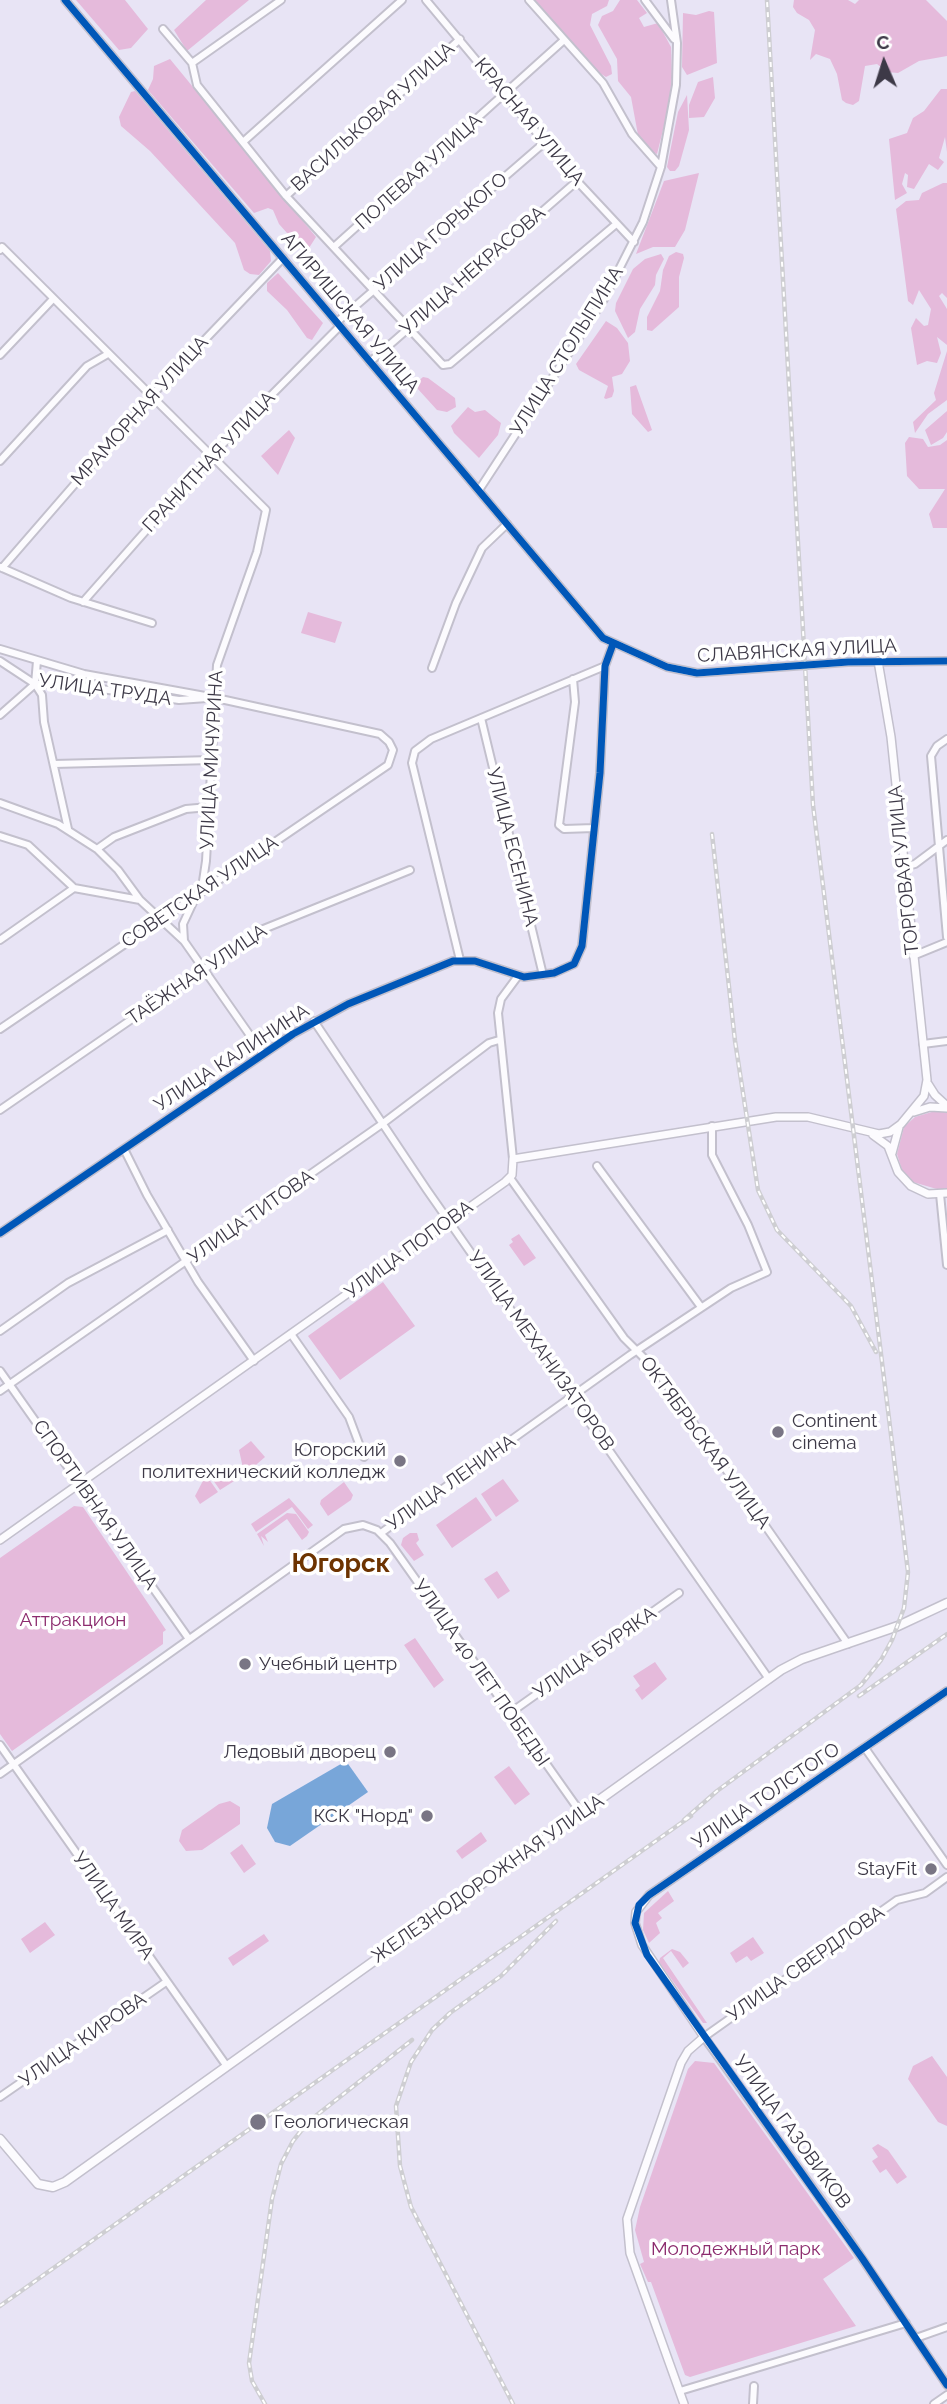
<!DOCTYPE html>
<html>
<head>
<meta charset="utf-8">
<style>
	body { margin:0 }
	#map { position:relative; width:947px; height:2404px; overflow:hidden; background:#e8e4f5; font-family:Raleway,sans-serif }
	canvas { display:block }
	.north { position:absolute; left:849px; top:28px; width:70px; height:70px; -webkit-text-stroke:5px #fff; paint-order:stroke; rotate:357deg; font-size:19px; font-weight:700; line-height:28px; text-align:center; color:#3d3947 }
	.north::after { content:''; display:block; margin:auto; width:24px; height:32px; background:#3d3947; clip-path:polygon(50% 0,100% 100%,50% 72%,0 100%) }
</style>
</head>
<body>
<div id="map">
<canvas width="947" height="2404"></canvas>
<div class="north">С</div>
</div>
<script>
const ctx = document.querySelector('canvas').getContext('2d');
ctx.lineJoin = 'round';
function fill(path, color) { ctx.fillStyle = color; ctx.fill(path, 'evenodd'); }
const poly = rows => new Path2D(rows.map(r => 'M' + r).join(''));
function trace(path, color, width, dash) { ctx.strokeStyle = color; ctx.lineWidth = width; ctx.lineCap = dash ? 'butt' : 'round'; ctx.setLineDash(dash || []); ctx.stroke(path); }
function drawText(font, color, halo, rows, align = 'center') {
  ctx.font = font + ' Raleway,sans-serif'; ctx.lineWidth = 7; ctx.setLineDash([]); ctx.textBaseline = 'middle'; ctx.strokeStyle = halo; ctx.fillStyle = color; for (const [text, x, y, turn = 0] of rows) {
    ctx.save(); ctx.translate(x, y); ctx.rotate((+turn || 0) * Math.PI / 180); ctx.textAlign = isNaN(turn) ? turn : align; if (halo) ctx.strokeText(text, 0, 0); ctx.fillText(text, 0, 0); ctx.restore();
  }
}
fill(poly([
	[76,0,125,0,148,29,131,48,119,50],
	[206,0,249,0,187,51,174,30],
	[535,0,609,0,607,6,592,14,590,25,611,66,612,74,606,77,598,72],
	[620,0,637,0,647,13,639,18,644,27,658,23,671,47,672,78,668,110,657,154,651,152,638,135,631,97,618,81,617,59,598,25,602,16,613,11],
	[794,0,848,0,855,4,859,0,926,0,947,21,947,56,919,61,898,73,887,72,877,64,865,66,859,101,853,105,846,103,842,100,837,74,830,59,816,54,810,60,815,30,809,20,797,13,793,7],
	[709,11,714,12,717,63,687,75,682,67,683,13,696,15],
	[170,59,316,237,309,248,303,251,279,224,273,210,268,208,254,213,148,90,153,79,154,66],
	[713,77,715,98,704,117,689,118,689,105,698,82],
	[941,89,947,89,947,152,945,137,939,158,944,162,938,170,929,164,914,189,907,187,908,175,905,173,902,184,907,193,895,200,889,139,907,133,913,118,924,111],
	[135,91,270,251,271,261,259,275,250,274,244,270,235,243,150,151,121,126,119,117,131,92],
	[687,95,689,130,679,166,675,171,670,171,667,167,678,112],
	[699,173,685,230,675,247,653,247,636,254,664,181],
	[943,183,947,183,947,298,942,293,939,296,947,309,947,345,937,337,941,353,937,363,927,361,917,365,911,328,916,318,924,326,928,325,931,309,919,290,913,305,908,301,896,209,906,201,919,200,922,193],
	[676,252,683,254,684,258,679,277,679,307,652,331,647,330,647,317,660,291,663,270,669,256],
	[661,254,664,259,656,275,655,285,640,309,635,332,628,338,615,311,616,303,633,269,645,259],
	[278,273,323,323,312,340,307,338,287,310,267,291,267,283],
	[606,321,617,328,628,343,630,361,622,374,612,377,614,391,612,397,606,399,604,398,608,386,579,370,576,364],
	[947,351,947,400,928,414,915,433,913,422,936,400,934,393],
	[423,377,428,378,455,398,456,407,447,412,437,410,417,388,416,383],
	[636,385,652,430,648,432,632,414,630,387],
	[468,407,475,412,485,410,501,423,498,435,479,458,454,433,451,426],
	[947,411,947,432,943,438,931,445,925,430],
	[289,430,295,438,278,475,261,456],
	[909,437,923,439,928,447,940,445,947,440,947,528,933,528,929,514,945,489,919,489,907,476,905,443],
	[308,612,342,622,335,643,301,633],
	[935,1111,947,1112,947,1188,940,1190,913,1182,902,1170,897,1154,904,1127,915,1117],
	[519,1234,536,1258,524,1266,509,1245,513,1242,511,1239],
	[383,1282,415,1326,340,1380,308,1336],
	[251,1441,265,1457,249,1471,243,1468,239,1450],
	[212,1470,236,1473,239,1478,220,1490,208,1473],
	[206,1475,218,1492,200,1504,195,1496],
	[503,1479,519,1501,496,1517,481,1494],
	[344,1482,353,1495,351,1500,328,1516,320,1504,321,1500],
	[476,1497,492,1520,452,1548,436,1525],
	[289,1498,313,1525,308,1529,292,1507,256,1532,251,1524],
	[74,1506,83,1507,166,1630,163,1632,163,1644,12,1751,0,1734,0,1558],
	[287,1513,296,1514,309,1532,307,1536,302,1540,287,1519,265,1535,268,1542,261,1536,264,1546,257,1534],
	[410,1533,417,1533,419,1540,416,1543,424,1555,414,1561,401,1545,403,1538],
	[497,1571,510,1591,498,1599,484,1579],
	[415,1638,444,1680,434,1688,404,1645],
	[655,1662,667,1679,642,1700,635,1690,640,1686,633,1676],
	[509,1766,530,1794,515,1805,494,1777],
	[230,1801,240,1807,240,1824,202,1850,186,1851,179,1841,182,1830,219,1804],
	[481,1832,487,1841,462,1859,456,1851],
	[242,1844,256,1864,244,1873,230,1853],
	[668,1891,674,1901,658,1913,662,1918,656,1923,660,1933,649,1943,643,1930,644,1913],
	[45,1922,55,1935,30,1953,21,1939],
	[264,1934,269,1941,233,1966,228,1958],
	[753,1937,764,1953,751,1961,747,1956,736,1963,730,1953],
	[672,1949,680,1952,689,1963,683,1968,671,1951,663,1958,707,2023,703,2023,659,1962,660,1958],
	[932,2056,947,2077,947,2126,938,2122,908,2079,913,2066],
	[695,2061,714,2063,854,2258,823,2279,856,2326,690,2377,685,2375,651,2282,648,2282,640,2264,644,2262,635,2230,640,2207,688,2069],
	[878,2144,888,2150,907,2177,897,2184,886,2169,880,2173,872,2161,878,2157,872,2148]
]), '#e5badb');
fill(poly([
	[346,1761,368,1792,290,1846,275,1842,267,1828,272,1804]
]), '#78a6d9');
const minor = poly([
	[426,0,577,181,634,242],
	[529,0,603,83,632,134,661,167],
	[645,0,674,39],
	[163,29,192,63,197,85,286,196,443,365,450,364,615,225],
	[192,63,281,0],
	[243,142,402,0],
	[286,196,460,39],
	[335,246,564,40],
	[0,250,2,247,266,510,257,552,217,665,206,861,203,881,183,924,184,941],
	[337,322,545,142],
	[0,355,53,299],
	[370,362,577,181],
	[0,461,87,366,108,354],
	[479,490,604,299,643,222,661,167,676,85,677,43,671,0],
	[0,567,71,598,152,623],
	[2,568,152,395,283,258],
	[83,602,217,450,340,326],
	[0,649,84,674,216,698,380,734,389,742,393,750,388,765,0,1029],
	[0,661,35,684,66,684,179,700,207,698],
	[432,668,456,603,482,548,507,524],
	[573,679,575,702,559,825,564,829,594,828],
	[35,684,42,695,44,722,68,829],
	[0,715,35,684,37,661],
	[481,718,543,975],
	[947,739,937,746,931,756,947,937],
	[54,764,212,760],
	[0,803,58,824,97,849,118,870,140,900],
	[0,836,28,845,74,888,140,900,184,941,263,1054],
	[97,849,114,837,186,809,209,807],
	[904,867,915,864,947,840],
	[0,940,74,888],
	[913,956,947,942],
	[460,960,412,763,415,751,431,739,605,666],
	[314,1021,427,1190,769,1679],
	[923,1044,947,1041],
	[0,1110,261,930,410,870],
	[124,1149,147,1195,198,1282,254,1361],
	[513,1159,498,1013,501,999,518,976],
	[597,1166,701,1307],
	[510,1178,624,1338,657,1371,848,1644],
	[940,1194,947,1265],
	[0,1233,293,1034,348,1004,453,961,475,961,524,977,554,973,574,964,582,946,600,773,605,666,613,644],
	[0,1331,68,1283,168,1230],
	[291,1334,349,1417,364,1457],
	[0,1371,189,1639],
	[0,1391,382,1124,489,1043,499,1040],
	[381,1533,630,1355,731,1288,767,1272,748,1225,712,1155,712,1126],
	[510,1713,679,1593],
	[0,1745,226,2065],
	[865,1748,947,1865],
	[0,1774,344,1529,363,1525,377,1530,390,1543,581,1813],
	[947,1877,925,1893,897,1900,704,2037,845,2233,947,2385],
	[0,2097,166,1982],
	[916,2338,947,2327],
	[680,2391,906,2323],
	[753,2404,754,2386],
	[934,2404,947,2395]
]);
const tertiary = poly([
	[65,0,603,638,667,667,697,673,848,662,947,661],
	[928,1084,935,1095,947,1106],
	[914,1112,930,1107,947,1108],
	[873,1135,888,1146,898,1172,911,1186,928,1194,947,1193],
	[892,1153,899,1127],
	[0,1540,505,1182,512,1175,513,1159,776,1117,808,1117,879,1134,890,1132,901,1124,924,1096,927,1080,891,737,878,661],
	[684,2404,630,2253,627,2219,681,2063,688,2051,704,2037,642,1945,635,1923,636,1912,649,1895,947,1691]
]);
const secondary = poly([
	[0,2139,38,2184,53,2187,65,2182,781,1670,802,1659,898,1626,947,1603]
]);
trace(minor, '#c3c0cd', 10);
trace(tertiary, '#c3c0cd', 10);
trace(secondary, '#c3c0cd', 11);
trace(minor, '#fcfbfe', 6);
trace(tertiary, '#fcfbfe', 7);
trace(secondary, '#fcfbfe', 8);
const rail = poly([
	[712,834,735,1041,758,1190,777,1230,851,1306,876,1352],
	[859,1696,947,1634],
	[684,1820,717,1791,861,1685,881,1660,892,1640,904,1608,908,1572,813,805,767,0],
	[0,2306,691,1816],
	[265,2404,252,2381,249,2363,272,2199,281,2164,293,2141,308,2122,412,2040],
	[513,2404,411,2207,400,2166,396,2106,411,2062,432,2030,450,2013,501,1976,556,1921]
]);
trace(rail, '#ceced2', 4.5);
trace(rail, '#fff', 2, [5]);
trace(poly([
	[65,0,603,638,667,667,697,673,848,662,947,661],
	[0,1233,293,1034,348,1004,453,961,475,961,524,977,554,973,574,964,582,946,600,773,605,666,613,644],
	[947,1691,649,1895,639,1905,635,1923,647,1955,862,2258,947,2385]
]), '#0057b8', 7);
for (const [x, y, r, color] of [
	[778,1432,7,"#797584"],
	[400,1461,7,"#797584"],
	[245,1664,7,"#797584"],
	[390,1752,7,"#797584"],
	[427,1816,7,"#797584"],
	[931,1869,7,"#797584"],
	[258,2122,9,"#797584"]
]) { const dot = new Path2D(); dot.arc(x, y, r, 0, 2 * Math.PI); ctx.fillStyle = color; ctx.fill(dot); trace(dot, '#fff', 2.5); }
drawText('19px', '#3d3947', '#fff', [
	["ВАСИЛЬКОВАЯ УЛИЦА",373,117,-42],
	["КРАСНАЯ УЛИЦА",529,122,50],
	["ПОЛЕВАЯ УЛИЦА",419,172,-42],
	["УЛИЦА ГОРЬКОГО",441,232,-41],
	["УЛИЦА НЕКРАСОВА",473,271,-41],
	["АГИРИШСКАЯ УЛИЦА",350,313,50],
	["УЛИЦА СТОЛЫПИНА",567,351,-58],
	["МРАМОРНАЯ УЛИЦА",140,411,-48],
	["ГРАНИТНАЯ УЛИЦА",209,462,-47],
	["СЛАВЯНСКАЯ УЛИЦА",797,651,-3],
	["УЛИЦА ТРУДА",105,690,8],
	["УЛИЦА МИЧУРИНА",212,760,-87],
	["УЛИЦА ЕСЕНИНА",512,847,76],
	["ТОРГОВАЯ УЛИЦА",904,870,-96],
	["СОВЕТСКАЯ УЛИЦА",200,892,-34],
	["ТАЁЖНАЯ УЛИЦА",197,975,-34],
	["УЛИЦА КАЛИНИНА",232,1058,-33],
	["УЛИЦА ТИТОВА",251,1217,-35],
	["УЛИЦА ПОПОВА",409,1250,-36],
	["УЛИЦА МЕХАНИЗАТОРОВ",541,1351,55],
	["ОКТЯБРЬСКАЯ УЛИЦА",705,1443,54],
	["УЛИЦА ЛЕНИНА",451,1483,-35],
	["СПОРТИВНАЯ УЛИЦА",95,1505,55],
	["УЛИЦА БУРЯКА",595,1653,-35],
	["УЛИЦА 40 ЛЕТ ПОБЕДЫ",481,1673,55],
	["УЛИЦА ТОЛСТОГО",766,1796,-34],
	["ЖЕЛЕЗНОДОРОЖНАЯ УЛИЦА",488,1879,-35],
	["УЛИЦА МИРА",113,1906,55],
	["УЛИЦА СВЕРДЛОВА",806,1964,-35],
	["УЛИЦА КИРОВА",83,2040,-35],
	["УЛИЦА ГАЗОВИКОВ",792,2132,54]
]);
drawText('19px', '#3d3947', '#fff', [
	["Continent",792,1421,"left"],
	["cinema",792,1443,"left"],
	["Югорский",386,1450],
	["политехнический колледж",386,1472],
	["Учебный центр",259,1664,"left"],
	["Ледовый дворец",376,1752],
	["КСК \"Норд\"",413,1816],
	["StayFit",917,1869],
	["Геологическая",274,2122,"left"]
], 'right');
drawText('19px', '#8c2b6e', '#fff', [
	["Аттракцион",73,1620],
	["Молодежный парк",736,2249]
]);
drawText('bold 26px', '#6d3300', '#fff', [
	["Югорск",341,1564]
]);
</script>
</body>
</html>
